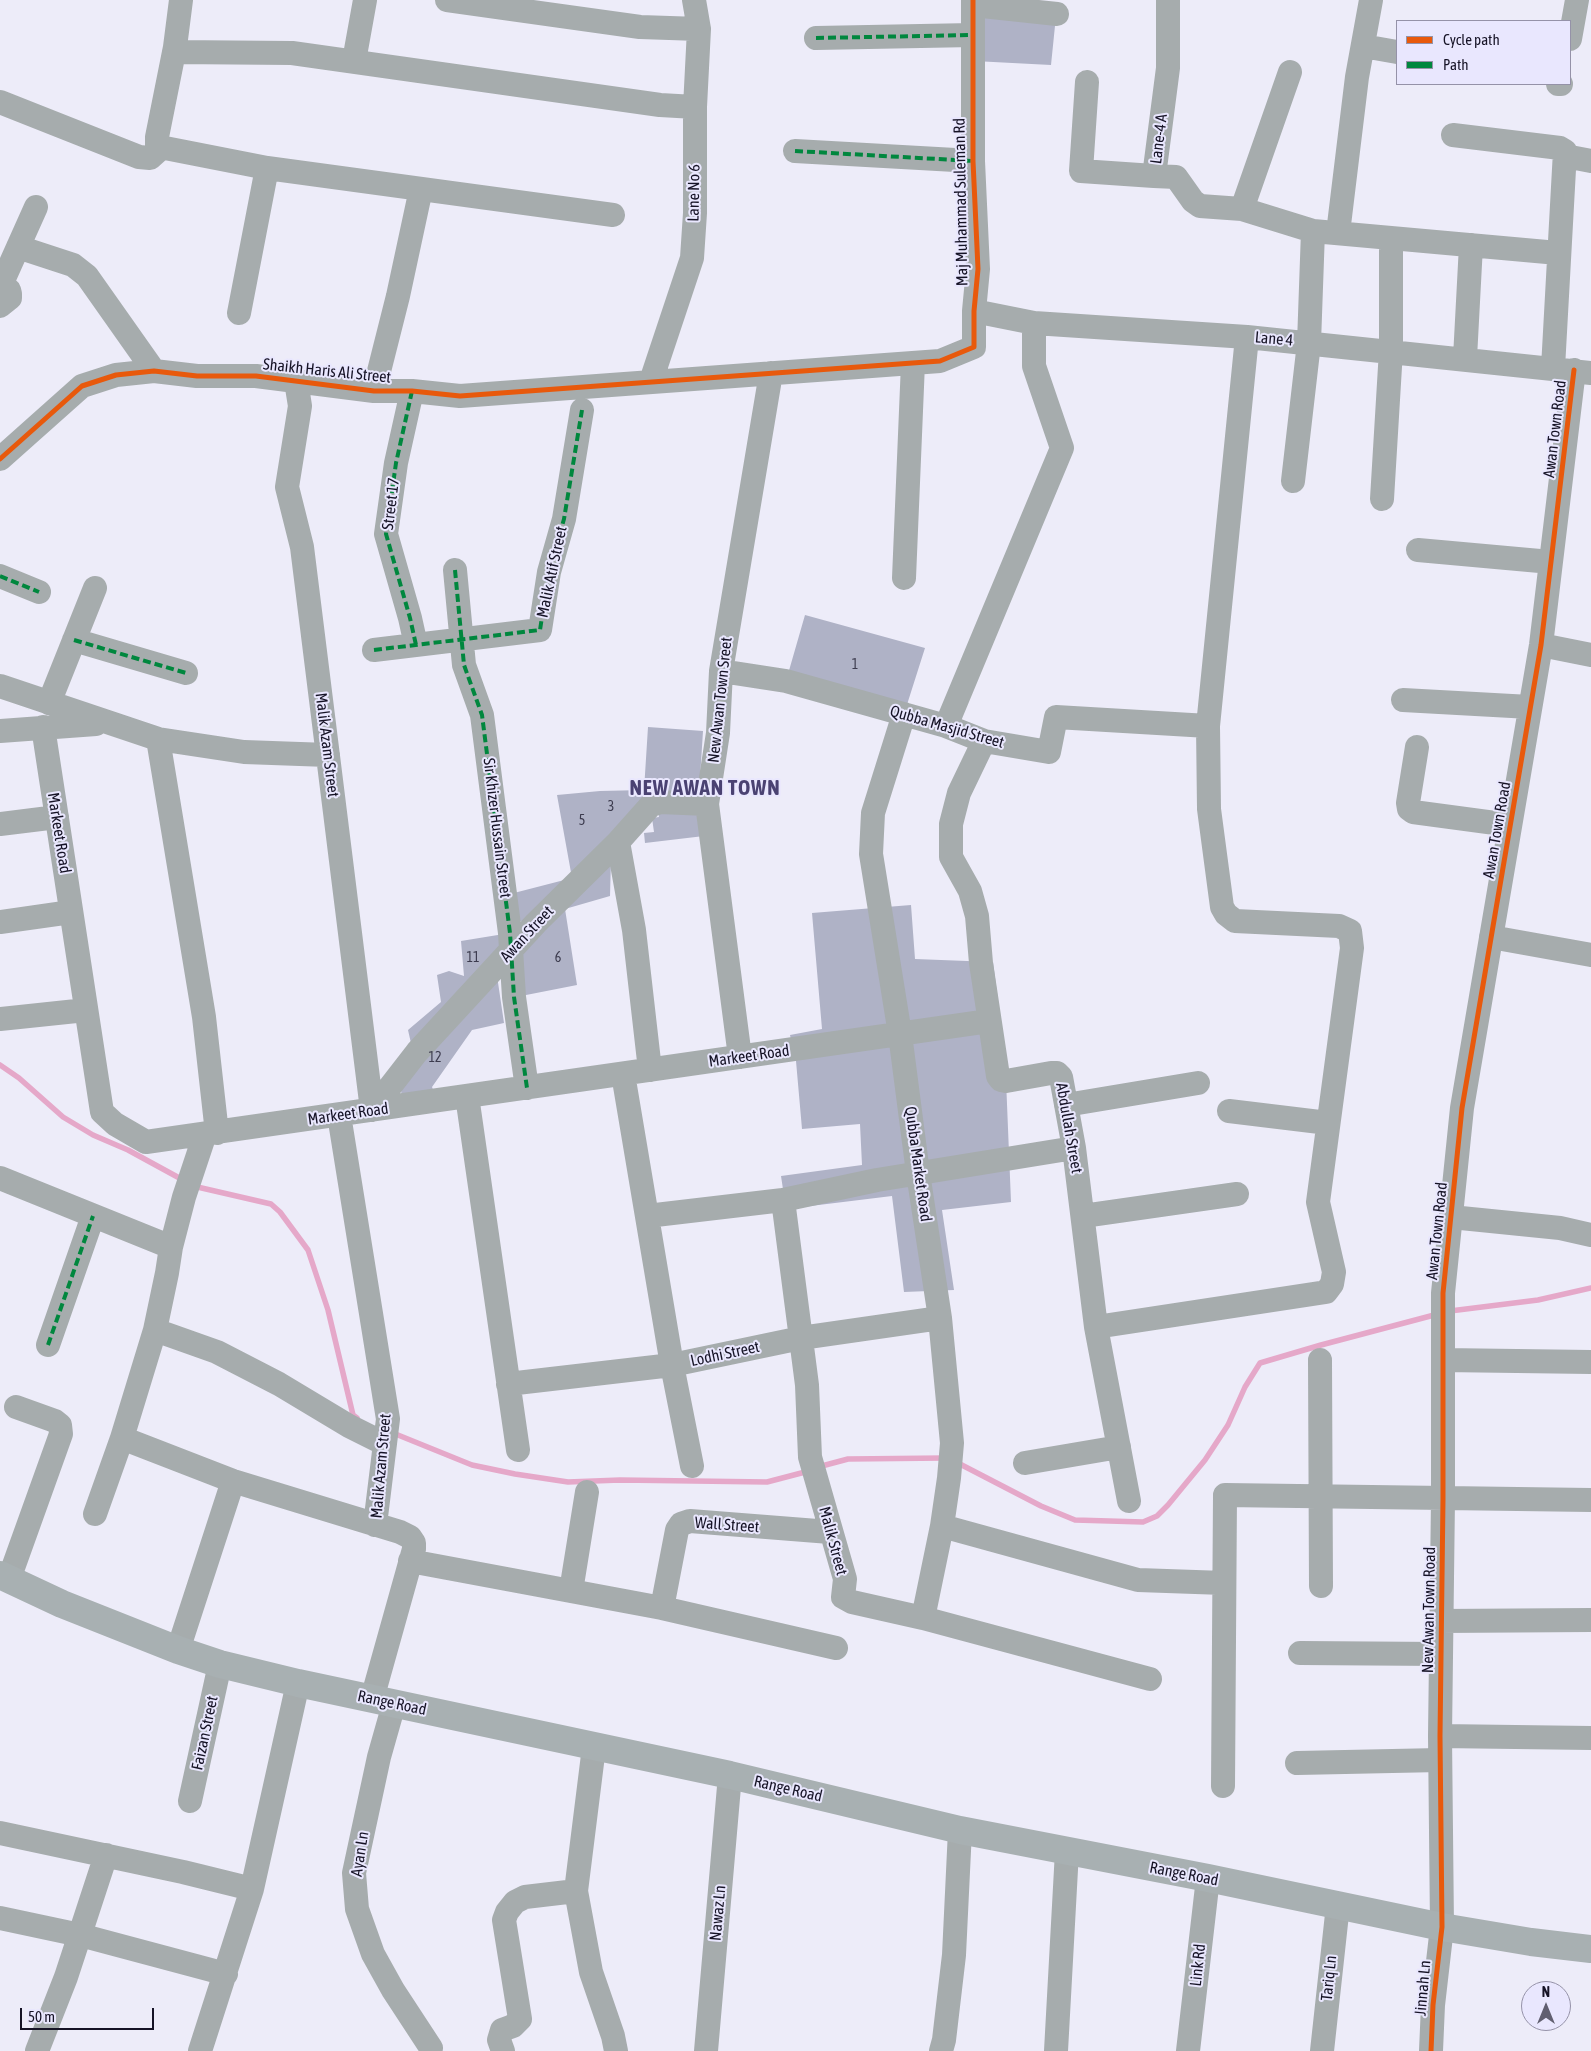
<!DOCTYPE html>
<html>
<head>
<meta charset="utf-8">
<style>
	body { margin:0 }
	#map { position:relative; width:1591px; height:2051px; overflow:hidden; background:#edecf9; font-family:"Asap Condensed",sans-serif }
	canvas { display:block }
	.legend { position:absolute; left:1396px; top:20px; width:175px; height:65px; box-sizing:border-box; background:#e9e7fe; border:1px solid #9592a8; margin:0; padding:6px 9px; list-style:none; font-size:15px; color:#161326 }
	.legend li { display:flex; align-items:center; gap:10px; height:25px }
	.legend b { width:25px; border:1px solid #9592a8 }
	.north { position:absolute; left:1521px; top:1981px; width:50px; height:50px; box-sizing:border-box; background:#e9e7fe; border:1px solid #9592a8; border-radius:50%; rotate:0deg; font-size:14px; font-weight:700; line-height:20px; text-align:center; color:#161326 }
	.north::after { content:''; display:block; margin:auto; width:18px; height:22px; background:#615f70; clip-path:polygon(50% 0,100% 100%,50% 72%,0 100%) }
	.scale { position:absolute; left:20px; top:2008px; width:134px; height:22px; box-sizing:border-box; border:2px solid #161326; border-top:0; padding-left:6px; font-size:15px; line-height:18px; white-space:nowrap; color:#161326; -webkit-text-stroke:4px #e9e7fe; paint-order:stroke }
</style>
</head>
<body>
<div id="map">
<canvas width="1591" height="2051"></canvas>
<ul class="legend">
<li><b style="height:6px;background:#e8590c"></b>Cycle path</li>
<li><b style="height:6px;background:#00873e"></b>Path</li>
</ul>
<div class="north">N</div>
<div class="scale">50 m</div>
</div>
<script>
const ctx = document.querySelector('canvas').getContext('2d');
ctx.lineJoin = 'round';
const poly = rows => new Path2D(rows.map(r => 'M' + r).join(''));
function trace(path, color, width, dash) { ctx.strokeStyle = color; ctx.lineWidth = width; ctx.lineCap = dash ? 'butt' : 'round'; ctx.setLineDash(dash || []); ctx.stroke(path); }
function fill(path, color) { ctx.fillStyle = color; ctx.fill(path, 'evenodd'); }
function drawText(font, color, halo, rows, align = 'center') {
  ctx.font = font + ' "Asap Condensed",sans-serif'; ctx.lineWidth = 4; ctx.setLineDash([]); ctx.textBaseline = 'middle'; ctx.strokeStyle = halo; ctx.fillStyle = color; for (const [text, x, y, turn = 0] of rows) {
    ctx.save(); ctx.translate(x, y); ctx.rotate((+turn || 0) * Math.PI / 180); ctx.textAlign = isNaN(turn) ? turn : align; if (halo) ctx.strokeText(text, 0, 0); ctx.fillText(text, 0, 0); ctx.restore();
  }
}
trace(poly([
	[0,1065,19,1078,63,1117,93,1135,128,1150,183,1180],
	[193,1186,271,1204,280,1212,308,1250,328,1310,353,1415,357,1418],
	[1450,1311,1538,1300,1591,1288],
	[393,1433,472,1465,515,1474,568,1482,620,1480,767,1482,809,1471],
	[956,1462,1041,1506,1075,1520,1143,1522,1157,1516,1168,1505,1205,1460,1228,1425,1245,1387,1260,1363,1321,1345,1438,1314],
	[818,1467,848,1459,945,1458]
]), '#e5a8c9', 5.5);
fill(poly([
	[974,8,1056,16,1051,65,974,61],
	[805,615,925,648,904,714,786,681],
	[648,727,703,731,699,794,644,790,648,799,572,878,557,795,600,791,644,790],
	[658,810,703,813,704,836,645,843,644,833,654,832,652,818,659,817],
	[611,859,610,896,565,909],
	[572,878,538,918,517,922,510,894],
	[911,905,915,959,993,962,1005,1055,1011,1202,942,1210,954,1290,904,1292,892,1196,786,1209,781,1176,862,1165,860,1124,802,1129,796,1061,790,1035,822,1029,812,913],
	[565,909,577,985,521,996,514,952],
	[510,933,413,1052,408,1030,441,1002,437,975,449,971,464,976,461,941],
	[496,969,504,1023,472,1030,432,1087,436,1097,405,1100,401,1092,419,1054]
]), '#afb2c6');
trace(poly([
	[447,0,640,27,699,29],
	[973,5,1057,14],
	[816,38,973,35],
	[1570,39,1577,0],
	[1363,46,1397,52],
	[174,52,292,53,660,105,695,107],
	[354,61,365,0],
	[1087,82,1081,171,1154,176,1168,68,1168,0],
	[1558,84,1561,84],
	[0,102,139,157,150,158,160,149,165,148,267,168,613,215],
	[1453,135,1560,148,1565,151,1553,368],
	[160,149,157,145,157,137,175,47,181,0],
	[795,151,973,161],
	[1565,156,1591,161],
	[1154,176,1176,177,1193,201,1200,206,1242,209,1313,231,1558,253],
	[1242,209,1290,72],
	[1338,233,1357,77,1371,0],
	[18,247,73,265,87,276,154,371],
	[0,284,9,290,10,294,10,298,0,306],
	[1,285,36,207],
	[974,311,1034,323,1247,337,1591,373],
	[239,313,267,168],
	[1465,358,1471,245],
	[296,381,300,406,287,487,302,547,372,1110],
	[651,381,692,258,695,213,695,107,699,29,694,0],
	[374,391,398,296,421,189],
	[412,391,396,463,386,534,410,618,416,645],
	[0,459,82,386,116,375,154,371,197,376,256,376,374,391,412,391,460,396,940,361,974,347,974,311,978,269,973,161,973,0],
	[1293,481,1309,343,1313,231],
	[1382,499,1391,350,1391,238],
	[1418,550,1551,562],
	[455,570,464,665,482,715,510,933,514,997,527,1088],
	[0,576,39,592],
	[904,578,913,363],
	[74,640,186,673],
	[1541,645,1591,655],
	[374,650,540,630,549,572,564,519,582,410],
	[721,671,786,681,946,726,984,741,1049,752,1056,717,1208,726],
	[0,686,158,739,244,752,328,755],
	[1403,700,1530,707],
	[49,703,95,588],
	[904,714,873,813,871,854,900,1034,918,1173,940,1318,952,1443,949,1478,942,1526,923,1618],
	[946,726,1062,448,1034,366,1034,323],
	[43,727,102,1112,115,1124,146,1142,989,1021],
	[0,731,96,724],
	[158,739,204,1017,217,1133],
	[984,741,959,793,951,824,951,857,970,891,977,916,981,963,998,1076,1001,1080,1006,1081,1051,1073,1057,1073,1061,1077,1074,1148,1096,1327,1129,1501],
	[1417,747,1408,803,1409,809,1413,812,1510,825],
	[0,824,57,817],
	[618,842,634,930,650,1070],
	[0,922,71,912],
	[1491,937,1591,955],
	[0,1019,86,1010],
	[740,1057,707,804,718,733,721,671,771,373],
	[623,1074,672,1365,692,1466],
	[467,1096,518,1450],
	[1066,1105,1198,1083],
	[372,1110,417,1052,536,923,618,842,651,805,660,802,707,804],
	[1229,1111,1328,1123],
	[339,1115,388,1419,375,1525],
	[0,1178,171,1247],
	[783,1200,807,1385,810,1457,845,1579,843,1597,852,1602,923,1618,1150,1679],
	[647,1216,783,1200,877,1180,1074,1148],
	[1083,1216,1237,1194],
	[1451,1217,1560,1228,1591,1235],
	[1096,1327,1326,1292,1332,1284,1334,1272,1318,1202,1352,948,1350,931,1339,926,1235,921,1226,914,1222,907,1209,809,1208,726,1247,337],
	[155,1330,217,1352,279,1384,349,1426,385,1444],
	[48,1345,93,1216],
	[1320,1360,1321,1586],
	[1443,1360,1591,1362],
	[508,1384,672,1365,801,1338,940,1318],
	[122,1438,233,1481,400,1532,410,1537,414,1543,414,1549,372,1699],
	[1025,1463,1119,1447],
	[95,1514,122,1438,155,1330,167,1273,171,1247,184,1197,205,1134],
	[942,1526,1138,1580,1224,1583],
	[410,1561,662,1608,836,1648],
	[9,1579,61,1434,60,1425,55,1421,16,1407],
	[571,1591,587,1492],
	[662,1608,677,1530,681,1524,690,1521,830,1532],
	[1441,1621,1591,1620],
	[178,1650,233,1481],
	[1300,1653,1441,1654],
	[394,1704,379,1757,354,1873,357,1909,373,1954,393,1990,431,2048],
	[1440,1736,1591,1738],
	[594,1747,576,1891,591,1972,613,2036,616,2051],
	[1297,1763,1440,1760],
	[1223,1786,1225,1495,1591,1500],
	[190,1801,220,1664],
	[0,1833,183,1872,252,1889],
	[0,1918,80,1935,226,1974],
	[37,2051,66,1977,106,1855],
	[200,2051,252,1889,298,1683],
	[503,2051,499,2040,502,2030,513,2026,520,2019,504,1920,507,1912,515,1902,525,1897,576,1891],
	[706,2051,730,1775],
	[941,2051,944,2040,954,1955,960,1830],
	[1056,2051,1067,1851],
	[1188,2051,1208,1878],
	[1322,2051,1338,1905],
	[1431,2051,1433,2005,1442,1927,1440,1736,1443,1499,1443,1293,1462,1108,1541,645,1574,370]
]), '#a6acad', 24);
trace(poly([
	[0,1575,62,1604,178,1650,220,1664,298,1683,730,1775,960,1830,1208,1878,1442,1927,1531,1942,1591,1949]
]), '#a8b0b2', 28);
trace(poly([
	[816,38,973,35],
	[795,151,973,161],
	[412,391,396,463,386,534,410,618,416,645],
	[455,570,464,665,482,715,510,933,514,997,527,1088],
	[0,576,39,592],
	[74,640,186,673],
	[374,650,540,630,549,572,564,519,582,410],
	[48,1345,93,1216]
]), '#00873e', 4, [8, 4]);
trace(poly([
	[0,459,82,386,116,375,154,371,197,376,256,376,374,391,412,391,460,396,940,361,974,347,974,311,978,269,973,161,973,0],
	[1431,2051,1433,2005,1442,1927,1440,1736,1443,1499,1443,1293,1462,1108,1541,645,1574,370]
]), '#e8590c', 5);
drawText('14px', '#3c3b4e', null, [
	["1",855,665],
	["3",611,807],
	["5",582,821],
	["11",473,958],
	["6",558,958],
	["12",435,1058]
]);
drawText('16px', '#161326', '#e9e7fe', [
	["Lane-4 A",1159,139,-83],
	["Lane No 6",694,193,-89],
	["Maj Muhammad Suleman Rd",961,202,-91],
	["Lane 4",1274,339,5],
	["Shaikh Haris Ali Street",327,371,6],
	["Awan Town Road",1555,429,-83],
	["Street 17",391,504,-83],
	["Malik Atif Street",552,572,-78],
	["New Awan Town Sreet",720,700,-84],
	["Qubba Masjid Street",947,727,16],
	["Malik Azam Street",327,745,83],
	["Sir Khizer Hussain Street",497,828,83],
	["Awan Town Road",1497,830,-80],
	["Markeet Road",59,833,81],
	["Awan Street",527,934,-47],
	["Markeet Road",749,1056,-8],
	["Markeet Road",348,1114,-8],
	["Abdullah Street",1069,1128,80],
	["Qubba Market Road",918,1164,82],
	["Awan Town Road",1437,1231,-84],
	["Lodhi Street",725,1354,-12],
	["Malik Azam Street",381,1466,-85],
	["Wall Street",727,1525,4],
	["Malik Street",833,1541,75],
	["New Awan Town Road",1429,1610,-89],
	["Range Road",392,1703,12],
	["Faizan Street",205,1733,-78],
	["Range Road",788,1789,13],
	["Ayan Ln",360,1854,-81],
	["Range Road",1184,1874,11],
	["Nawaz Ln",718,1913,-85],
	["Link Rd",1198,1965,-84],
	["Tariq Ln",1329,1978,-84],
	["Jinnah Ln",1423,1988,-85]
]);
ctx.letterSpacing = '1px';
drawText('bold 21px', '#4a4272', '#e9e7fe', [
	["NEW AWAN TOWN",705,788]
]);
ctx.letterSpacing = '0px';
</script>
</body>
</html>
